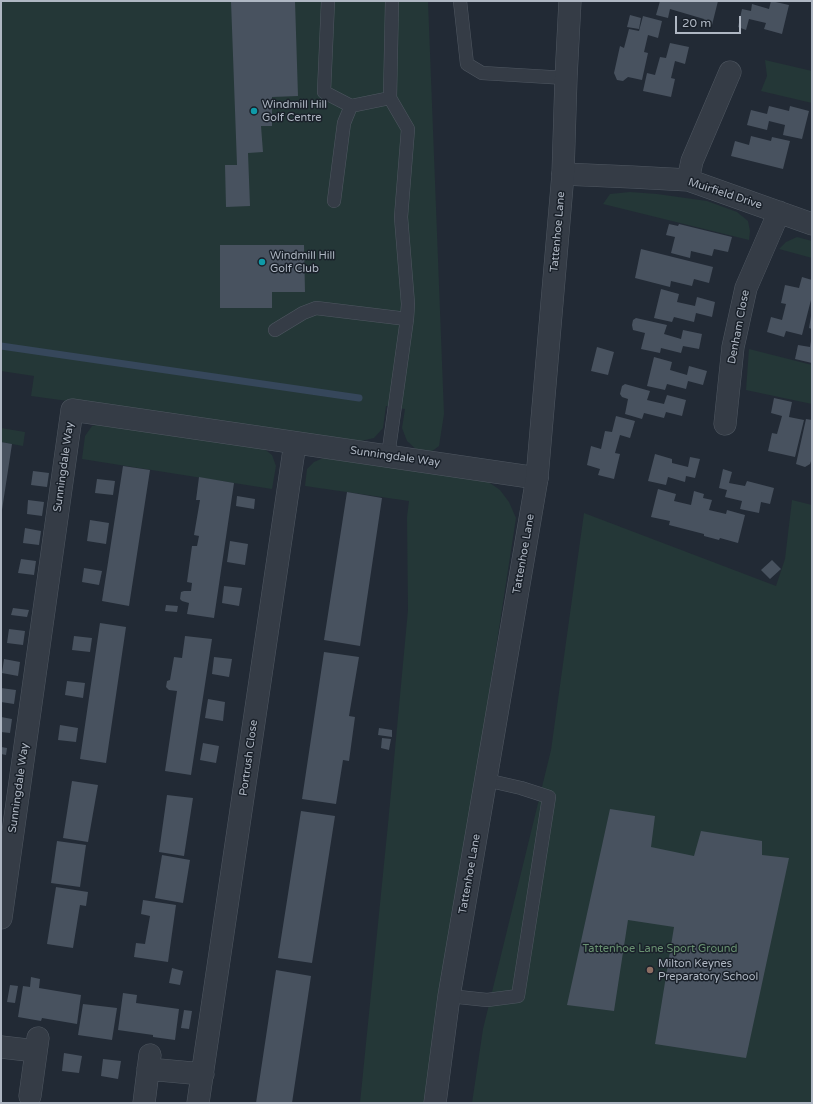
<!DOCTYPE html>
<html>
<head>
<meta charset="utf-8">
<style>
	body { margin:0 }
	#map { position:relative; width:813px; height:1104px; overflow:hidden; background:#222a35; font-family:"Varela Round",sans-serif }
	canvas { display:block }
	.frame { position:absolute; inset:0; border:2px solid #afb7c3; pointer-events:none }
	.scale { position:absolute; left:675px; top:16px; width:66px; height:18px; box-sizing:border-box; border:2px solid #afb7c3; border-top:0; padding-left:5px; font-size:12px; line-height:14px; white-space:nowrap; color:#afb7c3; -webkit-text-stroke:3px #1a212a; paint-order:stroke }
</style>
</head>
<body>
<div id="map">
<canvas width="813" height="1104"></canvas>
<div class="frame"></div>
<div class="scale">20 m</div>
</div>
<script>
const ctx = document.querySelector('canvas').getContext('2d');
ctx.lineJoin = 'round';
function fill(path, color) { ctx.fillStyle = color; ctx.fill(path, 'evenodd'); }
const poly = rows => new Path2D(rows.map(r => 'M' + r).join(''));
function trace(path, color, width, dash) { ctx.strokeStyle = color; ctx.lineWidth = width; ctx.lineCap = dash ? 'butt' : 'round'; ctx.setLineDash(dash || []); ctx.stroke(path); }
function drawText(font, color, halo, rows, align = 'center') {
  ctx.font = font + ' "Varela Round",sans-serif'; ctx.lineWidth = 3; ctx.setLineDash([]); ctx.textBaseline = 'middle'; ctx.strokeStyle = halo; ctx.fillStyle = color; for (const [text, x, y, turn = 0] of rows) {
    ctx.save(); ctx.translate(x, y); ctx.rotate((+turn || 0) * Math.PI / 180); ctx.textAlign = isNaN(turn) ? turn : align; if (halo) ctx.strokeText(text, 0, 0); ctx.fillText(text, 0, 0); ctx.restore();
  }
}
fill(poly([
	[1,1,428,1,444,414,439,446,431,452,417,450,407,441,402,428,405,409,386,406,383,428,374,438,361,441,31,396,34,376,1,371],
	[765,60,812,71,812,103,761,91,767,76],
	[630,192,657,194,707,201,737,212,748,221,750,231,749,240,603,204,610,194],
	[797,237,812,241,812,258,779,249,786,242],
	[749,349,812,365,812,404,746,390],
	[103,423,263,448,272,455,276,466,272,489,82,459,85,436,92,426],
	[1,428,25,432,23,446,1,442],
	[323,458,487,481,500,490,509,502,516,518,426,1103,360,1103,388,824,408,610,407,517,409,501,305,486,307,469,314,462],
	[792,500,812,505,812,1103,472,1103,483,1029,551,750,584,513,776,586,785,559]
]), '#243737');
trace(poly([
	[1,346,359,398]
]), '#36475b', 7);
fill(poly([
	[231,1,295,1,298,96,272,97,272,126,261,126,263,152,248,153,250,206,226,207,225,165,237,165],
	[660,1,718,1,712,25,703,22,704,19,670,9,668,18,656,15],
	[771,1,789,5,782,34,764,29,766,23,749,19,746,30,738,27,742,9,751,11,752,4,769,9],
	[630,15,641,18,639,29,627,27],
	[643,16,662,21,658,38,648,35,644,52,648,53,642,80,628,77,623,81,617,80,614,73,620,46,624,48,629,29,639,31],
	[670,43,689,47,685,64,675,61,671,78,675,79,671,97,643,91,647,73,655,75,660,57,666,58],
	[769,106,789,111,790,106,809,111,802,139,783,135,785,125,769,121,767,130,747,125,751,110,767,114],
	[751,136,771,141,772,137,790,141,783,169,731,156,735,141,749,145],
	[669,224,678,226,679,224,732,237,728,252,714,249,712,256,691,251,690,258,671,253,675,237,666,235],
	[220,245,304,245,305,292,272,292,272,308,220,308],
	[641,249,713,267,709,283,694,279,692,286,671,281,670,287,635,278],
	[802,277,812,280,812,296,802,335,786,331,784,337,767,332,771,317,782,320,786,304,781,303,785,285,799,288],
	[661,289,679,294,677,302,695,306,697,297,715,302,712,317,696,313,694,322,674,317,672,322,654,318],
	[811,316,812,316,812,329,809,328],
	[636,318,667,325,664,334,681,339,683,330,702,334,699,349,683,346,681,353,661,348,660,353,641,349,645,333,633,330,632,325,633,320],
	[811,341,812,363,795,359,798,345,810,347],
	[597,347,614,352,608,375,591,371],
	[654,357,672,362,670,370,687,375,689,366,707,371,703,385,688,381,686,389,667,384,665,390,647,386],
	[625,384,650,391,647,400,664,404,667,395,686,400,682,416,666,412,664,418,644,413,642,419,625,414,628,399,622,397,620,394,622,386],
	[774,398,792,402,789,417,804,420,795,457,768,451,772,433,777,434,782,416,771,413],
	[616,416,635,421,630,438,620,435,615,453,620,454,614,479,598,475,600,469,587,465,591,446,601,449,605,431,612,432],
	[806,419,812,420,812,458,810,464,805,467,796,464],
	[1,442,12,444,2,510,1,510],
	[655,454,672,459,672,463,688,467,690,457,700,459,695,478,686,476,685,482,668,477,666,485,648,481],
	[123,466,150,470,129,606,102,601],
	[723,469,732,472,729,483,745,486,747,481,774,488,770,504,761,502,759,513,740,509,742,501,725,497,727,490,719,488],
	[33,471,49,473,47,487,31,485],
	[199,477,234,483,214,618,187,614,189,603,182,601,180,599,181,592,184,591,191,591,192,583,187,582,192,546,197,546,199,536,194,535,200,500,196,500],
	[97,479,115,481,113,495,95,493],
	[658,489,676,494,674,501,691,505,694,491,704,494,703,498,712,500,709,510,726,514,727,510,745,515,738,543,720,538,719,540,704,536,704,534,669,525,670,521,651,517],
	[347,492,382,498,360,646,324,640],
	[237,496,255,499,254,509,236,506],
	[28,500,44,502,42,516,27,514],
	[90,520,109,523,106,544,87,541],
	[25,528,41,531,39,545,23,543],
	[230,541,248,544,245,565,227,562],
	[21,559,36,561,34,575,18,573],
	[772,560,781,569,770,579,761,570],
	[84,568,102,571,99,585,82,582],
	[224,586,242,588,239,606,222,603],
	[166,605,178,606,177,612,165,611],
	[13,608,29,610,27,617,11,615],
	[100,623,126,627,106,763,80,759],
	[9,629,25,631,23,645,7,643],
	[74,636,92,638,90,652,72,650],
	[185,636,212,639,191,775,165,771,177,691,169,690,166,687,167,681,170,680,174,657,182,658],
	[324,652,359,657,349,716,355,717,349,761,343,760,336,804,302,799],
	[214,657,232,659,229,677,212,674],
	[4,659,20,662,18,676,2,673],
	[67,681,85,683,83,698,65,695],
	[1,688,16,690,14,704,1,702],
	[208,699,225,702,223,721,205,718],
	[1,717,12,719,10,733,1,732],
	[60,725,78,728,76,742,58,740],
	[379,728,392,730,392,737,378,735],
	[382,738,391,739,389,750,381,748],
	[203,743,219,746,216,763,200,760],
	[1,747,7,748,6,755,1,754],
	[72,781,98,785,88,842,63,838],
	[167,795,193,798,184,856,159,852],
	[610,809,655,816,651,847,694,856,701,831,762,841,762,855,789,858,746,1058,655,1044,674,927,628,920,614,1011,567,1005],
	[301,811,335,816,312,963,278,958],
	[57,841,86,845,80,887,51,883],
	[162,855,190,860,183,903,155,898],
	[56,887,88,892,86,906,80,905,73,948,47,944],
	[143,900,176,905,168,962,134,957,136,943,145,944,150,916,141,914],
	[172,968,183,971,180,985,169,983],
	[276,970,311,976,298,1063,292,1103,256,1103],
	[31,977,40,979,39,988,81,995,77,1024,42,1018,41,1021,18,1017,23,986,30,987],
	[10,985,18,986,15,1003,7,1002],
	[123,993,137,995,136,1003,179,1009,175,1040,153,1037,153,1035,118,1030],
	[83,1004,117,1008,112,1040,78,1035],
	[184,1010,192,1011,189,1029,181,1028],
	[64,1053,82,1056,79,1073,62,1071],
	[103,1059,121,1061,118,1079,101,1076]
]), '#48525f');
const service = poly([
	[328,1,324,92,351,106,390,98],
	[460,1,467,64,482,73,566,78],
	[334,201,344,123,351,106],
	[275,330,303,313,316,308,407,319],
	[388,456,407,319,408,304,401,217,408,129,390,98,392,1],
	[449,996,487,1000,518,996,549,797,521,788,486,780]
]);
const minor = poly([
	[563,174,632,177,688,180,812,224],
	[688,180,692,161,730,72],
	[725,424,733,347,746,288,779,212],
	[1,918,72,410,537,478],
	[1,1047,36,1051],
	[148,1069,203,1074],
	[30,1096,38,1038],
	[144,1103,150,1055],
	[198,1103,295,443]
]);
const tertiary = poly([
	[435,1103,449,996,537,478,563,174,566,78,570,1]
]);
trace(service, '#4f5761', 14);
trace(minor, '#4f5761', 23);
trace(tertiary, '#4f5761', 23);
trace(service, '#353c46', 13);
trace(minor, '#353c46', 22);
trace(tertiary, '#353c46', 22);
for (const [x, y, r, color] of [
	[254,111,4,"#0f9aa8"],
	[262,262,4,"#0f9aa8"],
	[650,970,4,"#8d6e63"]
]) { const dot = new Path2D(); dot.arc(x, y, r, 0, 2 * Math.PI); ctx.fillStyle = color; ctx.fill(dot); trace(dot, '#1a212a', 1.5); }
drawText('11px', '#afb7c3', '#1a212a', [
	["Windmill Hill",262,105],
	["Golf Centre",262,118],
	["Windmill Hill",270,256],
	["Golf Club",270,269],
	["Milton Keynes",658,964],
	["Preparatory School",658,977]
], 'left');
drawText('11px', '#afb7c3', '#1a212a', [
	["Muirfield Drive",725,194,18],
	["Tattenhoe Lane",558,232,-85],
	["Denham Close",739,327,-79],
	["Sunningdale Way",395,457,8],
	["Sunningdale Way",64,467,-82],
	["Tattenhoe Lane",524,554,-80],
	["Portrush Close",249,758,-82],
	["Sunningdale Way",19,788,-82],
	["Tattenhoe Lane",470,874,-80]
]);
drawText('11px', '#699171', '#1a212a', [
	["Tattenhoe Lane Sport Ground",660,949]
]);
</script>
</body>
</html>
